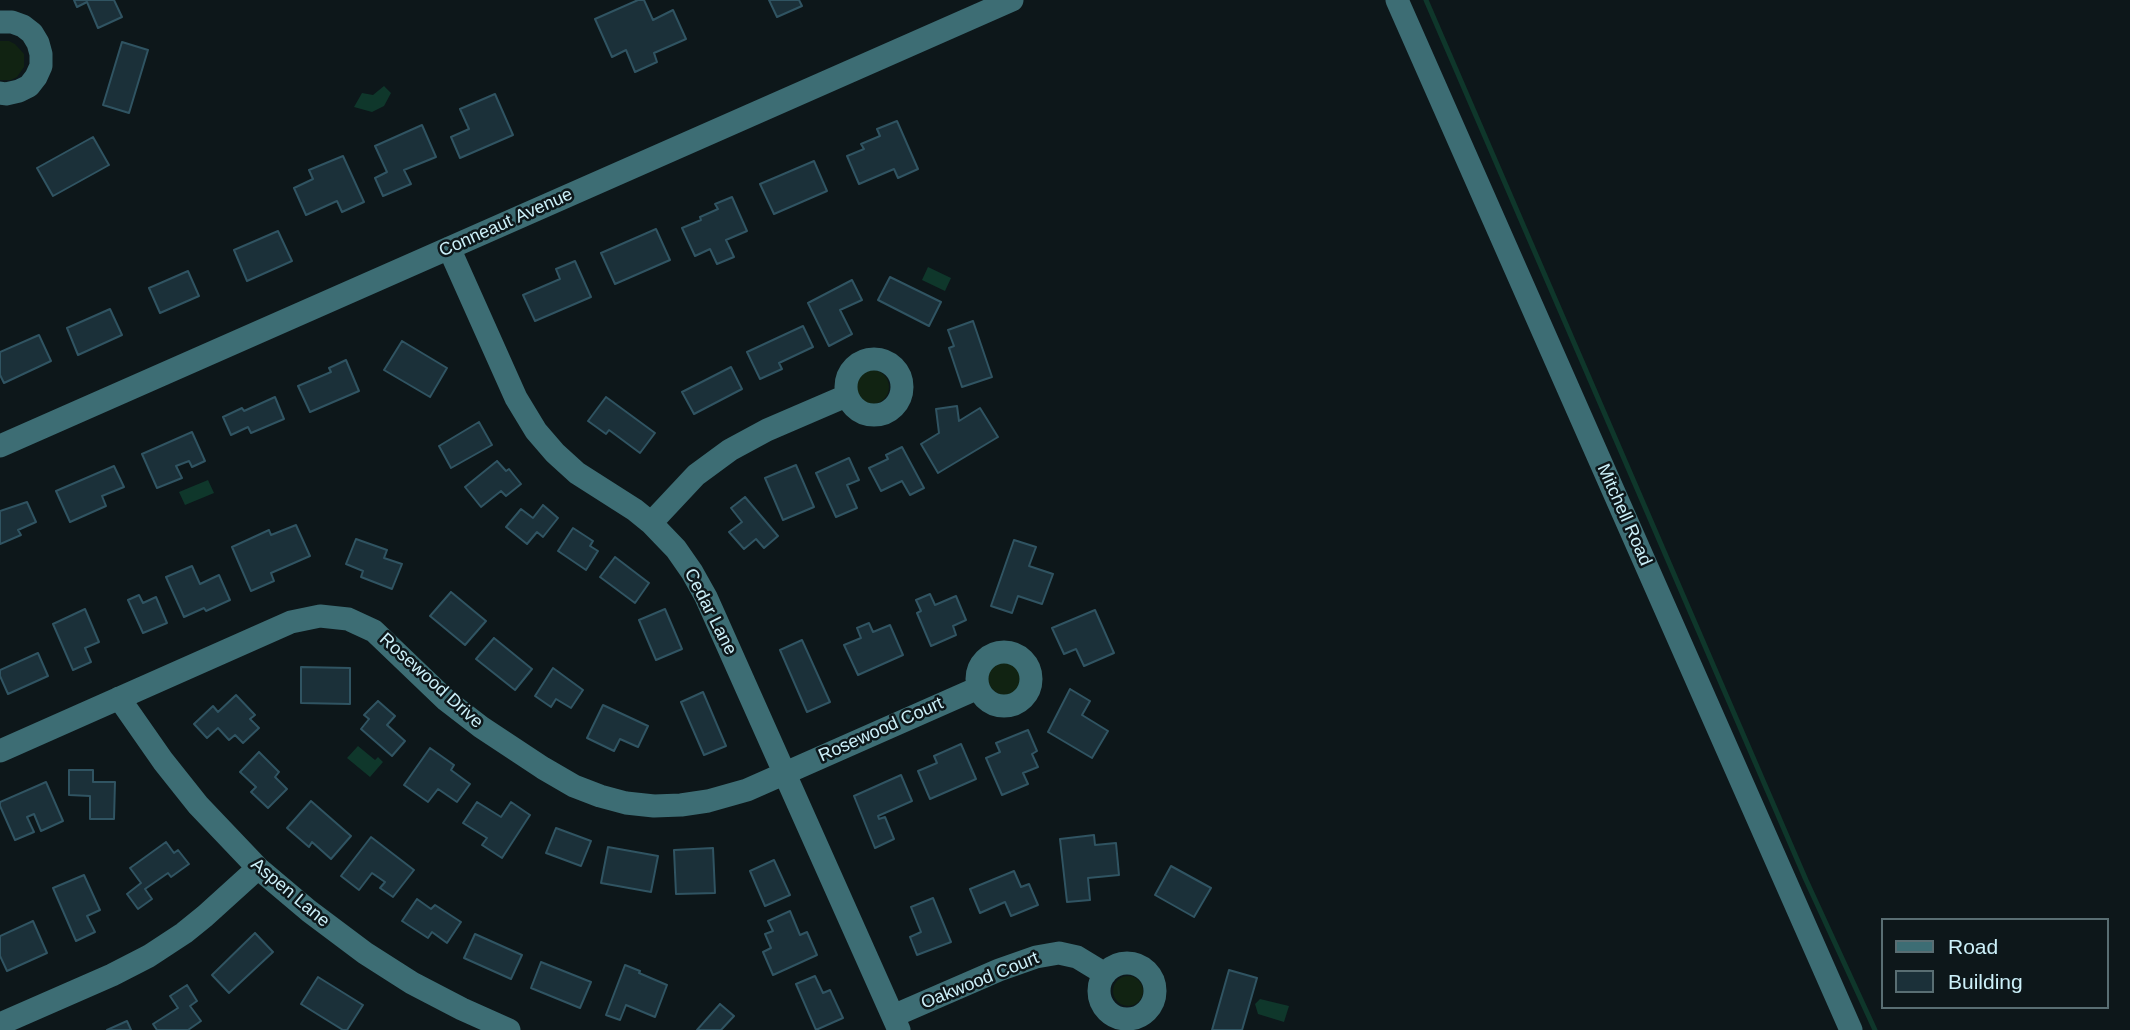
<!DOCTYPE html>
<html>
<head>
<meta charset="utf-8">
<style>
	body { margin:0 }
	#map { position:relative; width:2130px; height:1030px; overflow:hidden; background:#0d171a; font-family:Arial,sans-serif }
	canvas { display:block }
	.legend { position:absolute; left:1881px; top:918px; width:228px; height:91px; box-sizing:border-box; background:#0d171a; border:2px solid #596e73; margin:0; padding:9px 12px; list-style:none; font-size:21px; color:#ccf0f9 }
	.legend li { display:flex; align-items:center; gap:14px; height:35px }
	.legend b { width:35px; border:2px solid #596e73 }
</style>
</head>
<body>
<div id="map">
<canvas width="2130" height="1030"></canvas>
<ul class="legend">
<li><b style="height:9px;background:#3d6d74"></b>Road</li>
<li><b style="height:19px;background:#1b3039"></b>Building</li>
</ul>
</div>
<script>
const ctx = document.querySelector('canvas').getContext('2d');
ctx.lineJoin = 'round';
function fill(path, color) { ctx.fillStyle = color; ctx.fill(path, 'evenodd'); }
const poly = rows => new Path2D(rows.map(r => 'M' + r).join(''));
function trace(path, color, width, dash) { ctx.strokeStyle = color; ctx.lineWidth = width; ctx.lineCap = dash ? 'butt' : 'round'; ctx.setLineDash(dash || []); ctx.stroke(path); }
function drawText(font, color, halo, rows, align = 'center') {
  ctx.font = font + ' Arial,sans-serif'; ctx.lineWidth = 5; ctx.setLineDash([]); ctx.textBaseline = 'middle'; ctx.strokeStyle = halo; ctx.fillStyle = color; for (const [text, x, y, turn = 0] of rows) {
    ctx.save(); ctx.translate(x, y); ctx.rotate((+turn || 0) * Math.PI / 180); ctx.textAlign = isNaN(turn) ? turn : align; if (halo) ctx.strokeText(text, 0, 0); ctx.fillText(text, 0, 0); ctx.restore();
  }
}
fill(poly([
	[0,41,9,41,15,44,24,54,24,67,17,77,11,80,0,80],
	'855 387a17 17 0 1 1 34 0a17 17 0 1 1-34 0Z',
	'988 678a17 17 0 1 1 34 0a17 17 0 1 1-34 0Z',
	'1113 991a15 15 0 1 1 30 0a15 15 0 1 1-30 0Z'
]), '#112312');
fill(poly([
	[384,86,391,93,384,106,372,112,354,107,362,93,373,95],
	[928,267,951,278,945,291,922,280],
	[208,480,214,493,185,505,179,492],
	[358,746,375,760,378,757,383,762,370,777,347,758],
	[1260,999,1289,1006,1284,1022,1258,1014,1255,1004]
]), '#0f372b');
trace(poly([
	[1426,0,1806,880,1875,1030]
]), '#0f372b', 5);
const building = poly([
	[74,0,114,0,122,17,98,28,87,2,77,7,74,0],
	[638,0,644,0,653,20,673,10,686,39,654,53,657,62,635,72,626,50,612,57,595,19,638,0],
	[769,0,799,0,802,6,777,17,769,0],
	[122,42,148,50,129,113,103,105,122,42],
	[495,94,513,135,460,158,451,137,469,129,460,109,495,94],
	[897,121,918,169,898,178,894,169,859,184,847,156,864,149,861,144,880,136,877,129,897,121],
	[422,125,436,157,404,170,411,184,383,196,375,178,387,172,375,146,422,125],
	[93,137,109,165,53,196,37,168,93,137],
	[343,156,364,202,342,212,337,201,306,215,294,188,313,179,309,170,343,156],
	[814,161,827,191,774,214,760,184,814,161],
	[732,197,747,231,726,240,734,257,717,264,710,249,695,256,682,228,701,220,700,217,718,209,715,204,732,197],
	[656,229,670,260,615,284,601,253,656,229],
	[278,231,292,261,247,281,234,250,278,231],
	[575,261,591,297,535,321,523,295,560,279,556,269,575,261],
	[188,271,199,296,160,313,149,288,188,271],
	[890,277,941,302,929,326,878,300,890,277],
	[852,280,862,300,840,310,852,334,829,346,808,303,852,280],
	[110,309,122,335,78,355,67,328,110,309],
	[973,321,992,377,962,387,949,348,954,346,948,330,973,321],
	[803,326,813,347,779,363,782,369,760,379,747,352,803,326],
	[39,335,51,361,4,383,0,375,0,352,39,335],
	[402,341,447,368,430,397,384,370,402,341],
	[346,360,359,391,310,412,298,386,331,372,329,368,346,360],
	[731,367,742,389,694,414,682,392,731,367],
	[275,397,284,419,251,433,248,427,231,435,223,417,242,408,244,411,275,397],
	[606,397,655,433,640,453,609,430,606,434,588,421,606,397],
	[957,406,959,421,980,408,998,437,938,473,921,444,939,433,936,409,957,406],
	[479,422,492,445,451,468,439,446,479,422],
	[192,432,205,461,192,467,189,461,176,466,182,478,157,488,142,454,192,432],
	[902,447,924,488,910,495,902,481,881,491,869,468,888,459,886,455,902,447],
	[849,458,859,480,847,485,857,508,836,517,816,473,849,458],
	[497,461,506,471,509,469,521,484,506,496,501,491,481,507,465,487,497,461],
	[796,465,814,507,783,520,765,478,796,465],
	[114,466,124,487,102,496,106,506,70,522,56,491,114,466],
	[745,497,778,536,764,548,756,539,744,549,729,532,742,522,731,508,745,497],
	[27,502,36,522,18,530,21,535,0,544,0,511,27,502],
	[543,505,558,518,543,537,537,532,527,544,506,527,521,509,533,518,543,505],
	[296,525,310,556,271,573,274,581,251,591,232,547,269,530,271,535,296,525],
	[573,528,593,541,590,546,598,551,586,570,558,551,573,528],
	[356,539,387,550,384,558,402,564,392,589,361,577,363,571,346,564,356,539],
	[1014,540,1036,547,1029,566,1053,574,1042,604,1018,596,1012,613,991,606,1014,540],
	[615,557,649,583,635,603,600,577,615,557],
	[192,566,200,584,219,575,230,600,206,611,204,608,184,617,166,577,192,566],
	[451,592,486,621,465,645,430,616,451,592],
	[930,594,935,605,956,596,966,620,953,626,956,635,931,646,917,613,921,611,916,600,930,594],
	[139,595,143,603,156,597,167,623,143,633,128,600,139,595],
	[85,609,99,642,85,648,91,662,73,670,53,624,85,609],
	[665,609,682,649,656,660,639,620,665,609],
	[1095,610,1114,653,1084,666,1076,649,1064,654,1052,628,1095,610],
	[869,623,873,632,890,625,903,655,858,675,844,645,861,638,857,628,869,623],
	[494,638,532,669,515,690,476,659,494,638],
	[802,640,830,702,807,712,780,650,802,640],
	[38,653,48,676,8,694,0,676,0,670,38,653],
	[301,667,350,668,350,704,301,703,301,667],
	[553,668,583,690,571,708,556,699,551,707,535,696,553,668],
	[1070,689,1090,701,1082,715,1108,731,1092,758,1048,732,1070,689],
	[703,692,726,746,704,755,681,702,703,692],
	[236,695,255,715,250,719,259,728,243,743,235,735,229,740,218,728,207,738,194,724,213,706,218,712,236,695],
	[378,701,395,716,387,725,405,741,392,756,361,729,369,719,364,715,378,701],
	[603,705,648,726,638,747,620,739,614,751,587,738,603,705],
	[1028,730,1037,751,1032,754,1038,767,1023,773,1028,784,1002,795,986,758,1000,752,996,743,1028,730],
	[961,744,976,779,930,799,918,771,937,763,934,756,961,744],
	[430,748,454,765,451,770,470,784,457,802,438,789,428,802,404,785,430,748],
	[259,752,279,772,275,777,287,789,268,808,251,792,256,787,240,772,259,752],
	[69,770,93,770,93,782,115,782,114,819,90,819,90,796,69,795,69,770],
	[901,775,912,801,878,816,879,819,885,817,894,839,875,848,854,796,901,775],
	[46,782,63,821,41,831,34,814,27,817,34,832,15,840,0,806,0,802,46,782],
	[311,801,351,836,331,859,312,842,309,847,287,828,311,801],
	[477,802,501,817,511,802,530,815,502,858,482,845,487,838,463,823,477,802],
	[556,828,591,841,581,866,546,853,556,828],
	[1094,835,1095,845,1116,843,1119,875,1088,878,1090,900,1067,902,1060,839,1094,835],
	[371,837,414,870,393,897,380,888,385,882,372,873,359,890,341,876,371,837],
	[166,842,174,853,178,850,189,864,171,877,168,873,145,889,152,899,138,909,127,894,141,883,130,868,166,842],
	[608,847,658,856,651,892,601,883,608,847],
	[713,848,715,893,676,894,674,850,713,848],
	[774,860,790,895,765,906,750,871,774,860],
	[1171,866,1211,888,1194,917,1155,895,1171,866],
	[1014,871,1021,887,1029,884,1038,905,1011,916,1005,902,980,913,970,889,1014,871],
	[84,875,100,910,87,916,95,932,76,941,53,888,84,875],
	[933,898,951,942,917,955,910,937,921,932,911,907,933,898],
	[417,899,431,909,435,905,461,922,447,943,432,932,428,938,402,921,417,899],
	[790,911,800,935,807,932,817,955,773,975,763,952,771,948,765,934,773,931,768,921,790,911],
	[33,921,47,953,7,971,0,956,0,936,33,921],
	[255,933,273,952,229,993,212,975,255,933],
	[475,934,522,955,511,979,464,958,475,934],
	[541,962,591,982,580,1008,531,988,541,962],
	[625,965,640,971,639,973,667,985,655,1017,626,1005,620,1020,606,1015,625,965],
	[1229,970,1257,978,1242,1030,1212,1030,1229,970],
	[815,976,823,993,830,990,843,1018,816,1030,796,984,815,976],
	[318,977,363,1005,347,1030,343,1030,301,1004,318,977],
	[187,985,197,1001,190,1006,201,1021,188,1030,157,1030,153,1024,178,1008,170,996,187,985],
	[720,1004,734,1016,721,1030,697,1030,720,1004],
	[127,1021,131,1030,107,1030,127,1021]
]);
fill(building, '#1b3039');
trace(building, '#305462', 2);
trace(poly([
	[1397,0,1851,1030],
	[0,22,12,22,23,26,32,33,38,43,41,54,41,66,36,77,29,86,19,91,6,94,0,93],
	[449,248,516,398,536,431,555,453,577,473,635,510,651,523,676,549,692,572,706,597,899,1030],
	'846 387a28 28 0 1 1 56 0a28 28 0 1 1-56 0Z',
	[0,446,1012,0],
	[651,523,696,475,730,450,767,430,846,396],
	'977 679a27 27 0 1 1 54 0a27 27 0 1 1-54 0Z',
	[119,698,163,761,198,805,258,868,309,911,365,953,412,983,462,1009,509,1030],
	[0,751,291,622,320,616,348,619,374,631,446,700,481,727,543,768,574,786,600,796,626,803,654,806,681,805,708,801,747,790,978,688],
	'1099 991a28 28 0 1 1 56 0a28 28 0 1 1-56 0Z',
	[893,1016,999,970,1036,957,1059,953,1077,957,1105,974],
	[0,1024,112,975,149,956,184,933,205,916,258,868]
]), '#3d6d74', 23);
drawText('18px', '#ccf0f9', '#0d171a', [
	["Conneaut Avenue",506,223,-24],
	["Mitchell Road",1624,515,66],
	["Cedar Lane",710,612,63],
	["Rosewood Drive",431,681,42],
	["Rosewood Court",881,730,-24],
	["Aspen Lane",290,893,40],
	["Oakwood Court",980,981,-22]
]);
</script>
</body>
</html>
